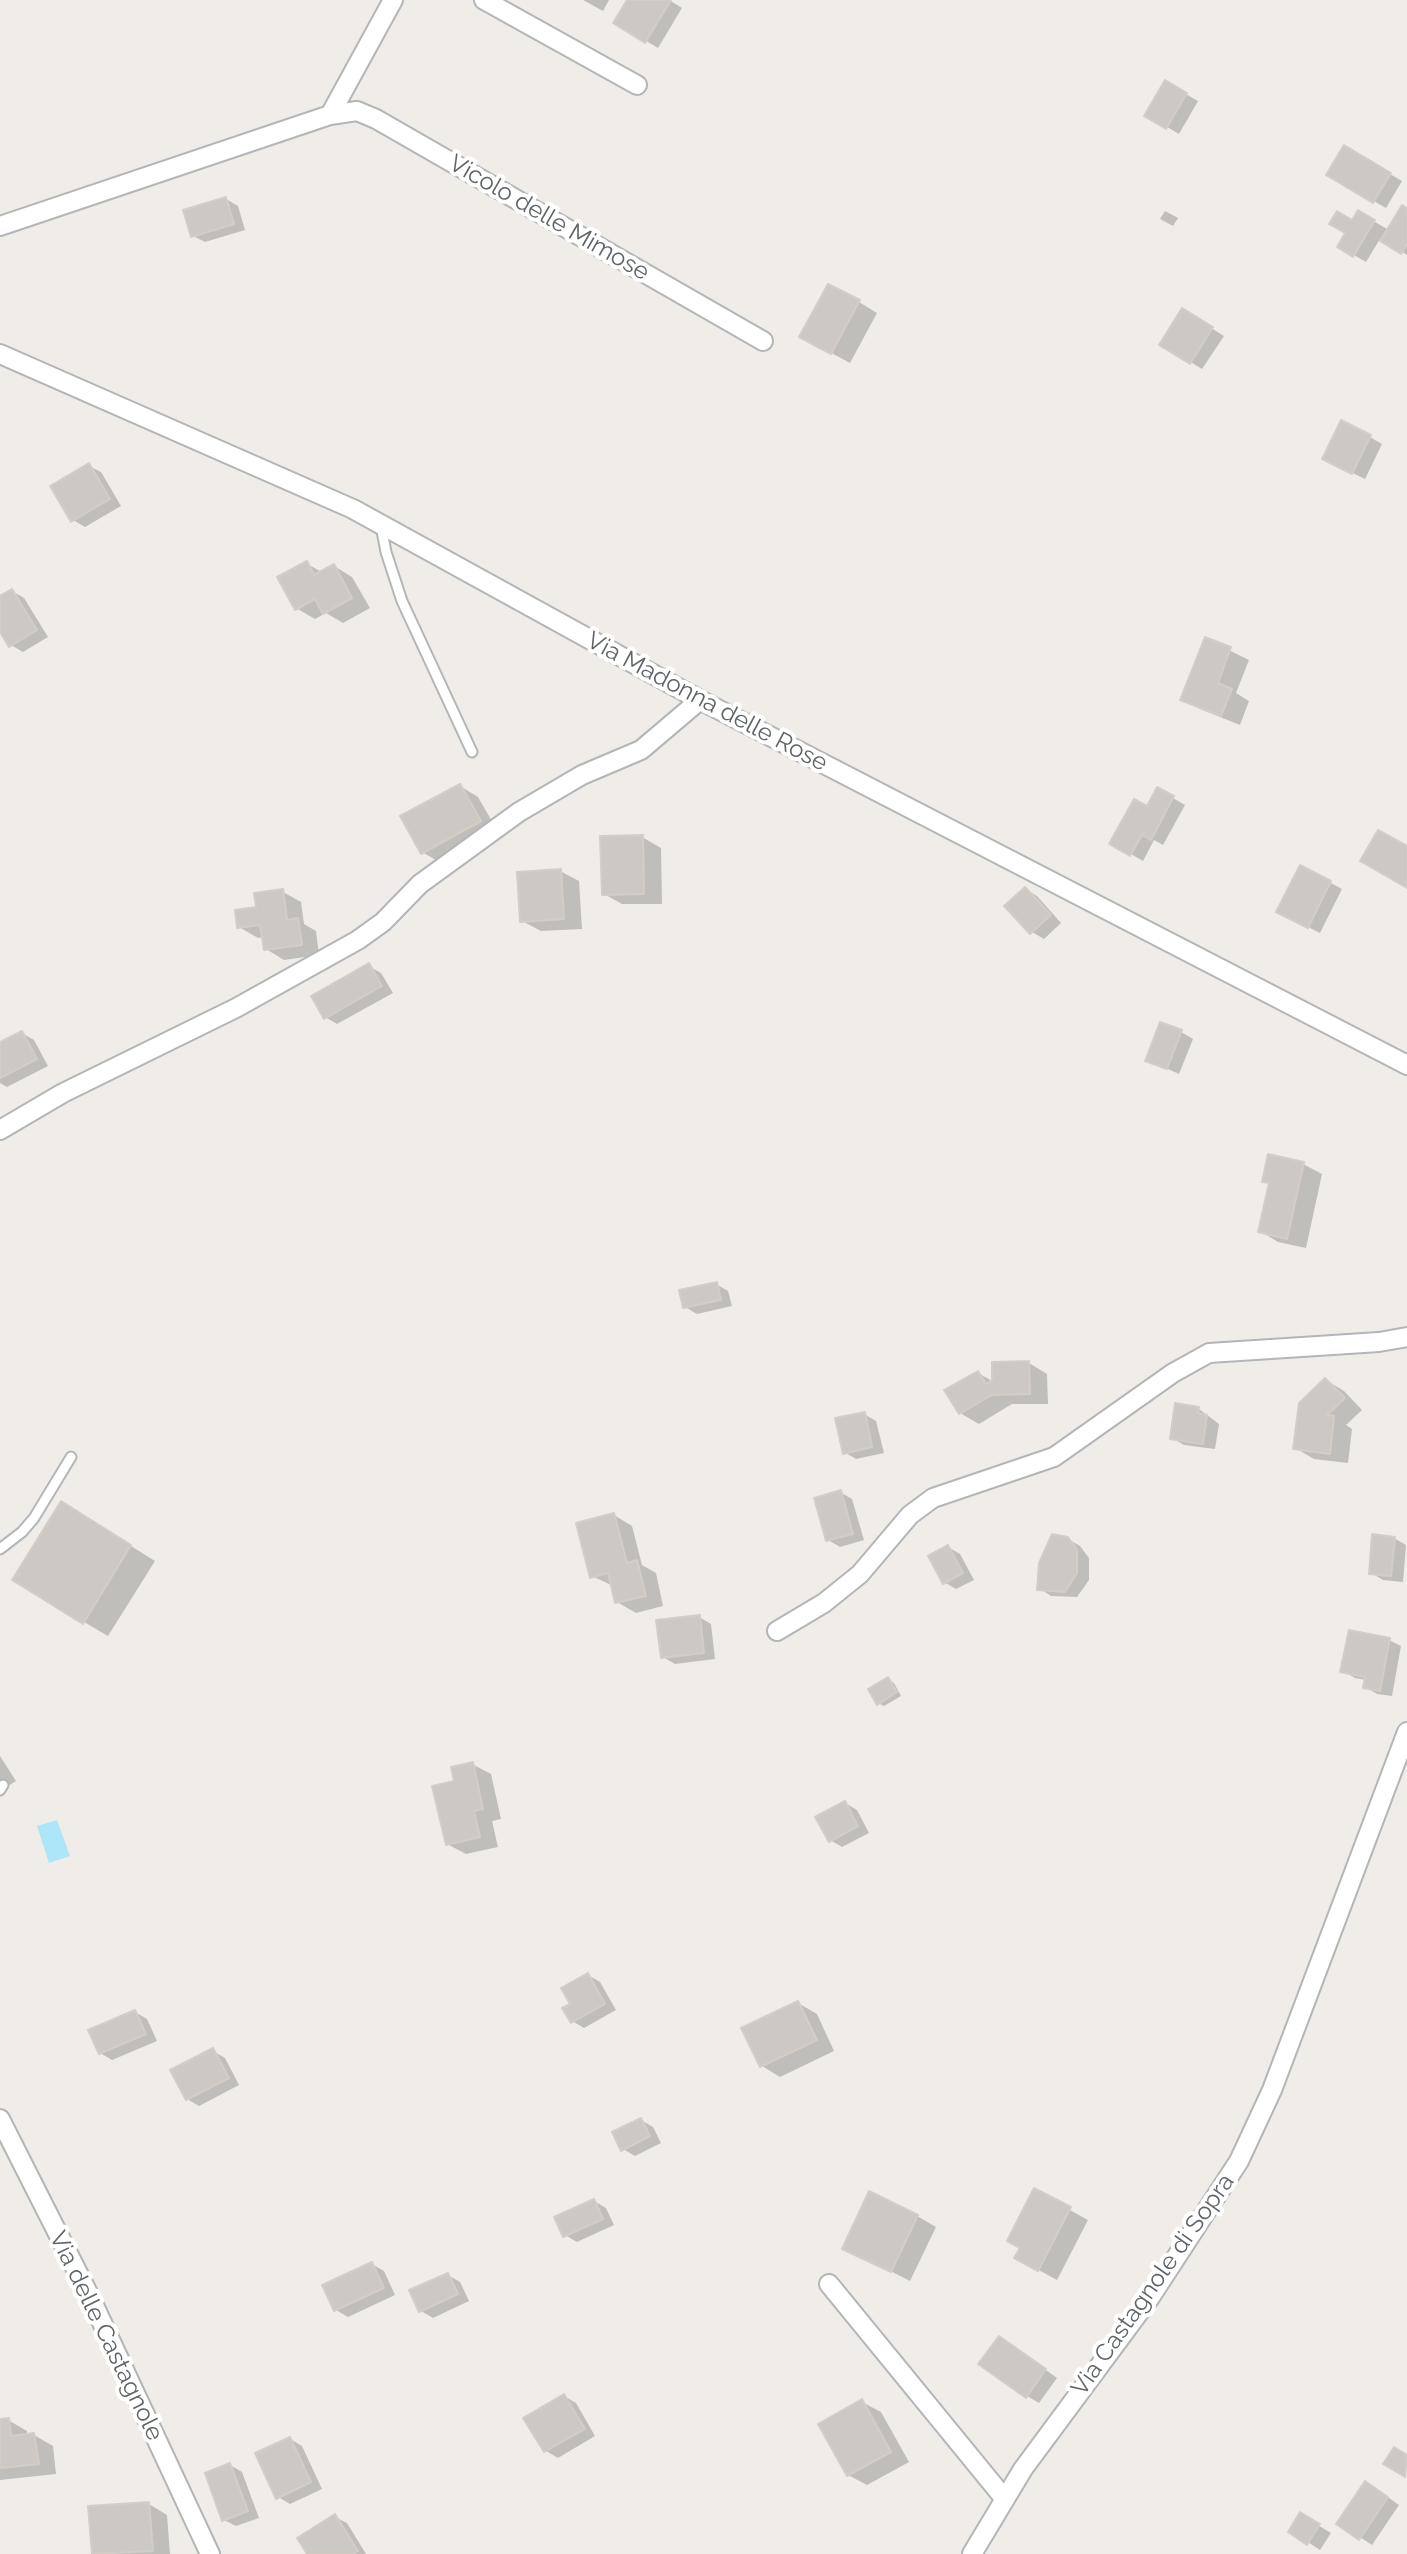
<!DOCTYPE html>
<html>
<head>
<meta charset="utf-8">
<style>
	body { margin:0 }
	canvas { display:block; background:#f0ede8 }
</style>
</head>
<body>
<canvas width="1407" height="2554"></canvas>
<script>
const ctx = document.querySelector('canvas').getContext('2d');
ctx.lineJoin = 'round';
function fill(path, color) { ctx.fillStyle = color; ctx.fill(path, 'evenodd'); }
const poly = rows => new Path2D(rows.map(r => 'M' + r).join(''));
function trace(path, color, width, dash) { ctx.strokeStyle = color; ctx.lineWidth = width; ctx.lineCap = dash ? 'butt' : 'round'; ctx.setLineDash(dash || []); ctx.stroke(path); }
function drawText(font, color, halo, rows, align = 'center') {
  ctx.font = font + ' Raleway,sans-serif'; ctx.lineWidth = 8; ctx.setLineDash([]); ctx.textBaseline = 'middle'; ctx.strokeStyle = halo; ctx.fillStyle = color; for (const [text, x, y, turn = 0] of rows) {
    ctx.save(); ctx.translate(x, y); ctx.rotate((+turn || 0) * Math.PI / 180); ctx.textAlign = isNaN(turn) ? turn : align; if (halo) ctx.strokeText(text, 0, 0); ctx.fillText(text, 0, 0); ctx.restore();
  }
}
fill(poly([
	[57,1820,70,1856,49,1863,37,1826]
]), '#aee6f9');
fill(poly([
	[583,0,609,0,603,11],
	[629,0,669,0,682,8,658,48,616,23],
	[1165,82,1198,101,1179,134,1147,115],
	[1345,148,1402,181,1386,208,1329,175],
	[226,199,238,206,245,230,205,242,193,236],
	[1407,210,1407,255,1380,239,1366,262,1340,247,1359,213,1389,230],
	[1165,211,1178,218,1173,226,1160,219],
	[859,302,877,313,850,363,820,347],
	[1182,310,1224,336,1202,369,1161,344],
	[1370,437,1382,444,1365,479,1336,465],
	[89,466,101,472,121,506,85,527,73,520],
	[307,564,322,572,334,566,352,577,370,608,343,623,326,613,315,619,296,608],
	[12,591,24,598,48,637,23,652,11,645,0,628,0,599],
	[1206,639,1249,660,1236,693,1249,701,1240,725,1200,709,1182,699],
	[460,786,478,797,498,832,441,863,422,852],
	[1157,789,1185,805,1163,845,1154,840,1143,861,1112,843,1147,808],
	[642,837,661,848,662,904,622,904,604,894],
	[1301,867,1342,889,1320,933,1290,918],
	[560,871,579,881,582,929,541,931,522,921],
	[1025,889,1037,896,1061,923,1044,939,1032,932],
	[283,892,301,902,304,924,316,931,319,955,284,960,266,949,264,937,258,938,239,927,258,908],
	[369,966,381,973,393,993,337,1024,325,1017],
	[1181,1032,1193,1039,1179,1074,1148,1060],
	[22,1033,34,1040,48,1066,7,1087,0,1083,0,1044],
	[1303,1164,1322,1174,1306,1248,1278,1242,1260,1231,1271,1184,1264,1181],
	[716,1284,728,1291,732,1306,697,1314,685,1307],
	[1029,1363,1047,1374,1048,1404,1012,1404,979,1424,960,1413,978,1373,994,1382],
	[1326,1380,1344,1391,1362,1410,1346,1425,1352,1429,1348,1463,1314,1459,1295,1448],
	[1177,1406,1199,1409,1219,1424,1215,1449,1184,1445,1172,1438],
	[864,1414,876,1421,884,1453,856,1459,844,1452],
	[840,1492,852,1499,864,1540,840,1547,828,1540],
	[614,1515,632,1526,642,1565,656,1573,663,1606,636,1613,617,1602,613,1586,592,1576],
	[86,1518,155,1561,108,1636,84,1622],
	[1394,1538,1406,1545,1403,1582,1383,1580,1371,1573],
	[1068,1539,1080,1546,1089,1558,1089,1580,1077,1597,1051,1596,1040,1589],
	[948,1547,960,1554,974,1580,956,1589,944,1582],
	[699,1617,711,1624,715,1659,675,1664,663,1657],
	[1389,1640,1401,1646,1392,1696,1377,1694,1365,1687,1366,1680,1355,1678,1343,1671],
	[888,1680,894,1683,901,1696,884,1706,878,1703],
	[0,1756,16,1781,0,1791],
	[472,1764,491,1774,501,1819,492,1821,498,1847,466,1854,447,1844,457,1783],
	[845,1803,857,1810,869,1833,842,1847,830,1840],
	[588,1975,600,1982,616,2010,584,2028,572,2021],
	[798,2003,817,2014,834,2051,780,2077,762,2066],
	[135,2012,147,2019,157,2041,112,2060,100,2053],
	[213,2051,225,2058,239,2085,199,2106,187,2099],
	[641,2120,653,2127,661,2143,635,2156,623,2149],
	[1035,2191,1088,2220,1057,2280,1035,2268,1022,2247],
	[594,2201,606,2208,614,2225,577,2242,565,2235],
	[917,2216,936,2227,910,2281,861,2256],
	[372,2264,384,2271,395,2295,348,2317,336,2310],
	[448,2275,460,2282,469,2301,433,2318,421,2311],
	[1011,2345,1057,2378,1039,2403,1027,2396],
	[564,2396,576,2403,595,2436,558,2458,546,2451],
	[862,2402,881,2412,909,2462,867,2485,848,2475],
	[8,2420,27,2431,27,2436,34,2435,53,2446,56,2474,0,2480,0,2421],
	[290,2439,302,2446,322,2489,290,2504,278,2497],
	[230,2465,242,2472,259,2518,236,2526,224,2520],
	[1378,2490,1399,2505,1372,2545,1339,2523],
	[149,2504,167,2515,170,2554,94,2554],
	[1301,2515,1331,2533,1320,2550,1291,2531],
	[335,2517,347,2523,366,2554,309,2554]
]), '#0003');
const building = poly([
	[627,0,671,0,645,43,613,23,627,0],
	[1165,80,1187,93,1166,129,1144,116,1165,80],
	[1344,145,1391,173,1373,203,1326,175,1344,145],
	[226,197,234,224,191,237,183,210,226,197],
	[1402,205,1407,208,1407,244,1401,254,1380,241,1402,205],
	[1358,210,1375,220,1353,257,1337,247,1345,233,1329,224,1337,211,1352,220,1358,210],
	[828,284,860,300,831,354,799,337,828,284],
	[1182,308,1213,327,1190,364,1159,345,1182,308],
	[1341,420,1371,435,1352,474,1322,459,1341,420],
	[89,463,110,499,71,522,50,486,89,463],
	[307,561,314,575,334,564,352,598,323,614,315,599,295,610,277,577,307,561],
	[12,589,37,630,9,647,0,632,0,596,12,589],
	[1205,637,1231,647,1218,683,1232,689,1221,716,1180,700,1205,637],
	[460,784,481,821,421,854,400,816,460,784],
	[1157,787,1174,796,1151,840,1142,835,1130,856,1109,844,1134,799,1147,806,1157,787],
	[1378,830,1407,846,1407,888,1360,861,1378,830],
	[643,835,644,894,602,895,600,836,643,835],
	[1300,865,1331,881,1308,928,1276,912,1300,865],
	[561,869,564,919,520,922,517,872,561,869],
	[1025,887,1051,915,1030,934,1004,906,1025,887],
	[283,889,287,920,298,918,302,945,264,950,260,925,237,928,235,910,256,907,254,893,283,889],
	[369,963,382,986,324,1019,311,996,369,963],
	[1160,1022,1182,1030,1167,1069,1145,1061,1160,1022],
	[22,1031,37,1059,0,1078,0,1042,22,1031],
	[1268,1154,1304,1162,1287,1239,1258,1232,1269,1183,1262,1182,1268,1154],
	[717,1282,721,1300,683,1308,679,1290,717,1282],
	[1029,1361,1030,1394,992,1395,959,1414,944,1390,978,1371,986,1384,992,1380,992,1362,1029,1361],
	[1325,1378,1345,1398,1327,1415,1334,1416,1330,1454,1293,1449,1299,1403,1325,1378],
	[1175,1403,1199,1407,1198,1413,1207,1415,1203,1444,1170,1439,1175,1403],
	[865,1412,872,1447,843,1454,835,1418,865,1412],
	[841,1490,853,1534,826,1541,814,1498,841,1490],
	[61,1501,131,1545,83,1624,12,1580,61,1501],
	[614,1513,627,1563,637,1560,646,1596,615,1603,608,1573,590,1578,576,1523,614,1513],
	[1052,1534,1068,1537,1077,1550,1077,1573,1065,1592,1037,1590,1039,1563,1052,1534],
	[1372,1534,1395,1537,1391,1576,1369,1574,1372,1534],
	[948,1545,963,1573,943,1584,928,1556,948,1545],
	[700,1615,704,1653,661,1658,656,1620,700,1615],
	[1349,1630,1390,1638,1380,1691,1363,1688,1365,1677,1340,1672,1349,1630],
	[888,1677,897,1692,877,1705,868,1689,888,1677],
	[473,1762,483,1809,474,1811,480,1837,446,1845,432,1786,454,1781,451,1767,473,1762],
	[845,1801,858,1826,829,1842,815,1817,845,1801],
	[588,1973,605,2004,571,2023,562,2008,570,2004,561,1988,588,1973],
	[798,2001,817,2040,760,2067,741,2028,798,2001],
	[135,2010,146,2034,99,2054,88,2030,135,2010],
	[213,2048,229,2078,186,2100,170,2070,213,2048],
	[641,2118,650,2136,621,2151,612,2132,641,2118],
	[1034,2188,1071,2207,1038,2271,1014,2258,1020,2248,1007,2241,1034,2188],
	[869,2191,918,2215,891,2272,842,2249,869,2191],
	[594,2199,603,2219,563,2237,554,2217,594,2199],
	[372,2262,384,2288,334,2311,322,2285,372,2262],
	[448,2273,458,2294,419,2312,409,2290,448,2273],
	[999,2336,1046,2369,1026,2398,978,2364,999,2336],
	[564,2394,585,2429,544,2452,523,2418,564,2394],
	[862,2399,891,2452,847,2476,818,2424,862,2399],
	[9,2418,11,2436,34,2433,39,2464,0,2468,0,2419,9,2418],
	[290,2437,311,2482,276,2499,255,2453,290,2437],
	[1394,2447,1407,2455,1405,2477,1383,2464,1394,2447],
	[230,2463,248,2511,222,2521,205,2473,230,2463],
	[1365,2481,1388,2497,1359,2540,1336,2524,1365,2481],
	[149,2502,153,2551,92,2554,88,2506,149,2502],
	[1300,2512,1320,2524,1307,2545,1288,2532,1300,2512],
	[335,2514,358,2551,353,2554,307,2554,297,2538,335,2514]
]);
fill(building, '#ccc8c4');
trace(building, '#d4cdc6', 2);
const lane = poly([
	[381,526,386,552,402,601,472,752],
	[0,1549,22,1532,34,1518,71,1457],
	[0,1790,3,1785]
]);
const street = poly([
	[484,0,637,85],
	[330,115,393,0],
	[0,226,330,115,357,111,376,119,763,341],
	[0,354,353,509,700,700,1407,1065],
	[0,1130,63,1093,236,1008,358,940,383,922,420,884,519,812,582,775,641,750,700,700],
	[777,1631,824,1603,860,1574,910,1515,933,1498,1054,1457,1173,1373,1209,1353,1379,1342,1407,1337],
	[0,2119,91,2299,210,2554],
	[829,2284,1004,2498],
	[972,2554,1023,2469,1149,2299,1239,2161,1272,2090,1407,1732]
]);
trace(lane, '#b3b6b9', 13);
trace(street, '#b3b6b9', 22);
trace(lane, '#fff', 9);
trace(street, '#fff', 18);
drawText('24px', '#5f6467', '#fff', [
	["Vicolo delle Mimose",549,218,30],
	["Via Madonna delle Rose",707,702,28],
	["Via Castagnole di Sopra",1153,2285,-55],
	["Via delle Castagnole",106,2336,64]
]);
</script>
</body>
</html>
